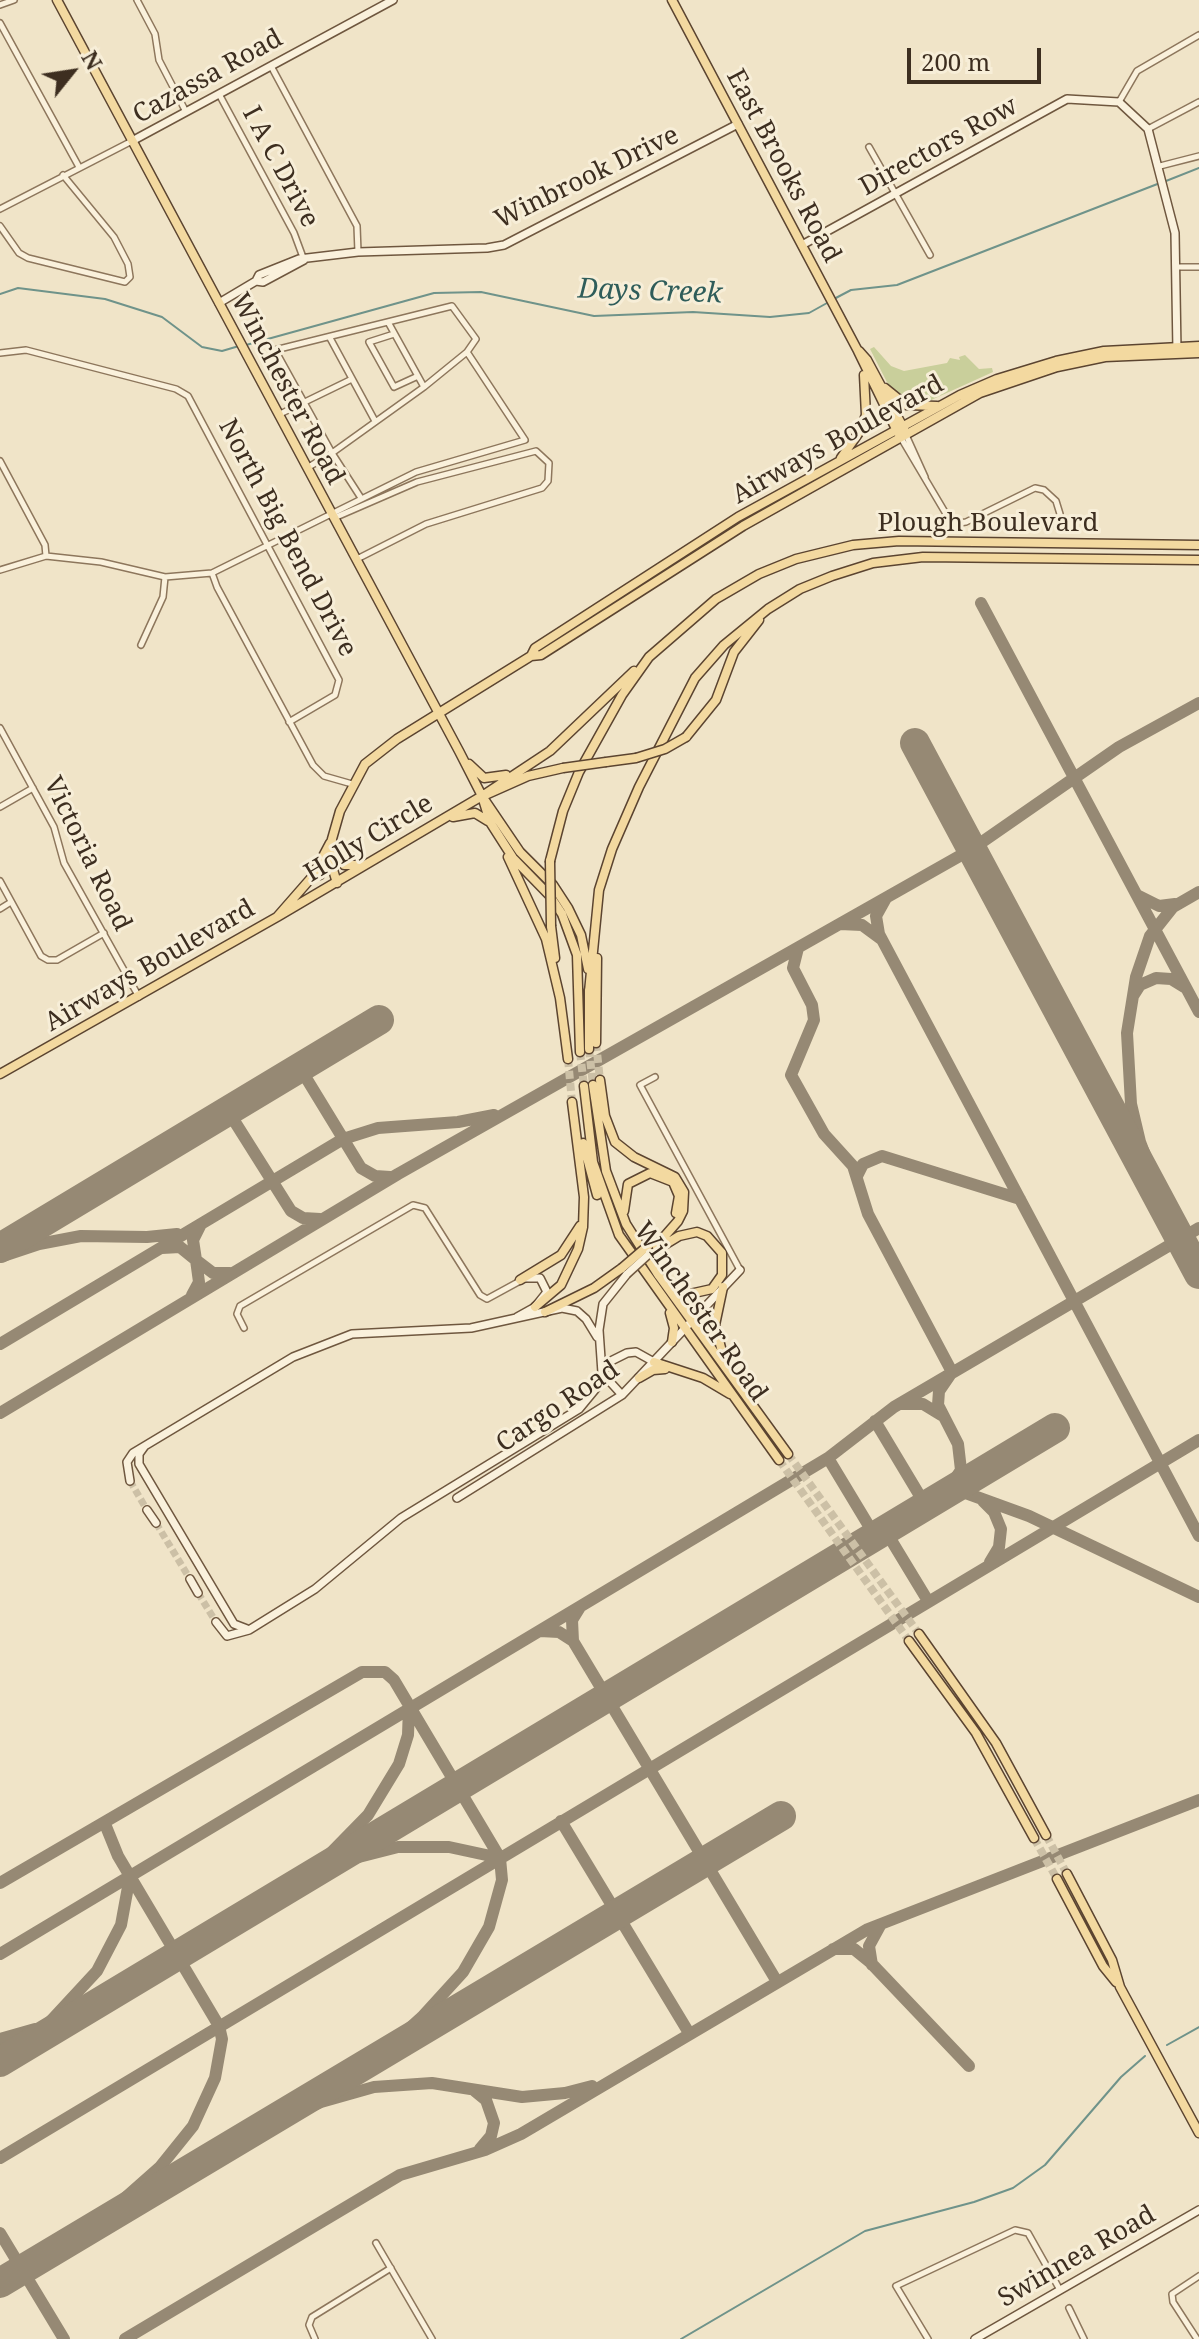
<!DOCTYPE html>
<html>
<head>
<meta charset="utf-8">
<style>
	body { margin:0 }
	#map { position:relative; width:1199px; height:2339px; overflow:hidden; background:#f0e4c8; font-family:"Noto Serif",serif }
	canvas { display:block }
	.north { position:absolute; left:32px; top:32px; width:80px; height:80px; -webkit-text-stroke:6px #f7eed8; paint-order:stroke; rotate:60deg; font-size:22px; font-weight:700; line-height:32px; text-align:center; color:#3d2e20 }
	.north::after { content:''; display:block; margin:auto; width:28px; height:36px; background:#3d2e20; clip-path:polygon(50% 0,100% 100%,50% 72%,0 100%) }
	.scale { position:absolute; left:907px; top:48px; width:134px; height:36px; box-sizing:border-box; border:4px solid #3d2e20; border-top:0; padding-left:10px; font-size:24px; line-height:28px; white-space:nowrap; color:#3d2e20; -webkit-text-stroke:6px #f7eed8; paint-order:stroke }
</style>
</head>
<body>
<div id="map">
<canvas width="1199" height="2339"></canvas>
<div class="north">N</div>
<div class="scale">200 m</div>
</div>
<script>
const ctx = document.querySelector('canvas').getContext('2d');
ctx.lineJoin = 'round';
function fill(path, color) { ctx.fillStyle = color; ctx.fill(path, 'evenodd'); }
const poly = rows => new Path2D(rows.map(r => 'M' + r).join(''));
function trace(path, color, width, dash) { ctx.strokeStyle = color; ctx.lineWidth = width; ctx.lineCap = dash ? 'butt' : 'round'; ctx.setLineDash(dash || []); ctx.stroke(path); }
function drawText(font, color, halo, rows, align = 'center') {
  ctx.font = font + ' "Noto Serif",serif'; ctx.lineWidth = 6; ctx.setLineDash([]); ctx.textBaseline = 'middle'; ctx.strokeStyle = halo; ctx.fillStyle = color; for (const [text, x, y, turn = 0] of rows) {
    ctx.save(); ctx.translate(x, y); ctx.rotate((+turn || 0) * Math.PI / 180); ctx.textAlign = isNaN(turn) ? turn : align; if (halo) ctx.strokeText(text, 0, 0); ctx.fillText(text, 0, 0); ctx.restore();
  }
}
fill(poly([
	[874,347,891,366,904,371,947,363,950,358,960,360,959,357,965,355,979,369,992,368,993,372,929,401,916,402,890,388,870,349]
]), '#c9cf9b');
trace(poly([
	[1166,181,1199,168],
	[0,294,18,288,105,299,162,317,202,347,222,351,239,346],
	[832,300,851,290,897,285,1160,183],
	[246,345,434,293,481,292,594,316,693,312,770,317,809,313,827,303],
	[1167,2045,1199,2027],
	[681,2339,865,2231,974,2202,1013,2188,1045,2165,1121,2077,1145,2056]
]), '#6f938a', 2);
trace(poly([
	[981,603,1199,1012],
	[1137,895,1159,906,1175,904],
	[886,898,876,916,879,934,1199,1536],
	[840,924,862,925,881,939],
	[798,948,793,968,812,1005,814,1020,791,1075,824,1134,853,1166,868,1214,952,1372,939,1391,938,1405,958,1444,961,1470,945,1494],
	[1133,996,1140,985,1156,978,1171,979,1184,987],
	[300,1068,361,1168,375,1176,390,1177],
	[228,1111,291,1211,303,1218,320,1219],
	[857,1176,863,1164,882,1156,1020,1199],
	[1167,1213,1140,1142,1131,1104,1127,1033,1136,977,1150,936,1173,907,1199,892],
	[201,1224,193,1240,196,1260,213,1273,230,1273],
	[162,1248,180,1247,196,1260,199,1282,192,1295],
	[0,1257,39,1244,81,1236,147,1237,177,1234],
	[0,1344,343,1139,378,1128,458,1122,494,1115],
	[901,1404,923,1404,941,1415],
	[0,1413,398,1174,972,849,1119,747,1199,703],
	[875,1421,926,1506],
	[828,1458,875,1536],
	[945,1494,963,1492,1029,1516,1199,1597],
	[983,1501,994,1512,1001,1529,999,1547,990,1562],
	[885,1530,928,1601],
	[540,1631,559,1632,573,1641,572,1620,580,1607],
	[573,1641,776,1980],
	[561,1821,689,2033],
	[307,1880,347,1860,398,1847,449,1847,500,1858],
	[0,1883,362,1672,385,1672,394,1680,500,1858,502,1880,489,1927,463,1972,422,2017,380,2055],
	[277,1895,324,1860,368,1815,399,1764,408,1735,409,1707],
	[833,1949,854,1949,870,1962,969,2066],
	[0,1954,828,1458,894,1407,1199,1228],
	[872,1965,869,1946,881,1924],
	[56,2021,135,1981],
	[0,2039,35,2029],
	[0,2060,47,2025,97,1971,121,1925,130,1876],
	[475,2091,486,2100,494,2123,491,2136,480,2149],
	[262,2127,321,2102,374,2087,432,2083,522,2097,565,2093,592,2086],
	[0,2158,1199,1440],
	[90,2229,160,2167,193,2126,215,2078,222,2039,219,2026,118,1856,105,1824],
	[0,2233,64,2339],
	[125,2339,400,2175,485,2150,521,2134,868,1929,1199,1800]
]), '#968974', 12);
trace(poly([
	[915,743,1199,1274],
	[0,1248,379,1020],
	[0,2062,1055,1428],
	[0,2283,781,1816]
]), '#968974', 30);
trace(poly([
	[130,1481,147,1510],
	[156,1523,190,1579],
	[198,1593,216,1622]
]), '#ccc0a6', 7, [7, 3.5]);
trace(poly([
	[596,1043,600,1080],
	[589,1049,593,1085],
	[580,1052,584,1086],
	[568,1059,572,1102],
	[788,1454,919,1634],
	[779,1460,909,1641],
	[1046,1835,1067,1874],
	[1034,1838,1057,1879]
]), '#ccc0a6', 8, [8, 4]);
const street = poly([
	[137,0,155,34,159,60,185,110],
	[0,5,14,0],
	[0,23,79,167],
	[271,66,357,226,358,252],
	[219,94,294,233,304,260],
	[1119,102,1137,71,1199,35],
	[1148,129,1199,102],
	[869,147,930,255],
	[1160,166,1199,156],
	[0,209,132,141],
	[0,226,19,253,28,258,125,282,130,277,128,264,114,237,63,175],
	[1177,267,1199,267],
	[388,322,424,387],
	[394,334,369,342,394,387,418,376],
	[330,338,375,421],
	[0,353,26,350,176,389,188,396,339,680,335,695,289,722],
	[278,415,352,379],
	[906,435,925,477],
	[901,438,952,524,966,522,1035,488,1044,490,1056,501,1060,514,1056,524],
	[0,461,45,545,46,556],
	[307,468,332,453,424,387,467,352,476,339,452,306,275,350,332,453,361,498],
	[334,518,417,482,536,451,549,463,548,481,542,488,426,524,357,559],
	[0,570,46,556,101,562,165,577,212,573,416,472,525,440,467,352],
	[212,573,217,587,313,765,324,776,352,784],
	[141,645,163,597,165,577],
	[0,728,54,827,64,863,139,997],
	[0,807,33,788],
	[0,881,41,956,48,960,57,960,104,933],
	[0,909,11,902],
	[655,1077,640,1085,740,1270],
	[244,1328,237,1314,240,1306,413,1205,425,1208,480,1295,487,1299,520,1281],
	[376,2243,432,2339],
	[1069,2308,1084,2339],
	[315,2339,309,2325,312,2317,391,2268],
	[928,2339,896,2286,1015,2230,1028,2233,1060,2290],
	[1197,2339,1173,2302,1172,2294,1199,2276]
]);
const secondary = poly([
	[132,141,393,0],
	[802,245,1067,99,1119,102,1148,129,1175,233,1177,351],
	[256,281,263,282,304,260],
	[219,303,256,281,259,275,299,259,358,252,487,248,504,245,738,124],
	[517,1317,535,1307,547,1292,540,1278,526,1278],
	[603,1372,611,1361,627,1353,636,1352,654,1362],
	[602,1373,622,1395],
	[144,1447,139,1454,139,1464,234,1624,247,1629],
	[130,1481,127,1462,133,1453,293,1357,352,1334,471,1328,562,1308,577,1311,586,1319,597,1337],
	[457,1498,622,1395,740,1270],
	[147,1510,156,1523],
	[190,1579,198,1593],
	[216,1622,227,1636,249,1630,315,1589,401,1518,579,1409,598,1386,602,1373,599,1330,603,1304,627,1274],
	[975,2339,1199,2210]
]);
const primary = poly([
	[57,0,459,751,482,796,490,822,513,858,550,896,562,914,577,955,580,1052],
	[672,0,858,351,898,433],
	[859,351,867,360,904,429],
	[885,388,906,405,937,406],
	[841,458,860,431,866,415,864,375],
	[531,656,541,655,743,526,980,393,1057,367,1105,357,1199,353],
	[686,737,716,700,734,652,759,620],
	[606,762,636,758],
	[469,764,484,778,506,775],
	[482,796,520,852,553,885,568,908,581,935,588,969],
	[483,796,528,776,563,768],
	[453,817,475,813,488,821],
	[334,848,344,865,362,865],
	[508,857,546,939,560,998,568,1059],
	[550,861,563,811,579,772,622,695,649,657,716,599,759,574,796,559,853,545,899,541,1199,545],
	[312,877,320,875,329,858],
	[337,883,331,863,332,839,340,811,365,764,397,739,531,656,535,648,738,517,960,395,997,379,1056,361,1104,351,1199,346],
	[277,917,482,796,550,751,634,671],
	[551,926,555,958],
	[589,992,599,890,612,849,639,787,695,678,724,645,768,609,800,589,832,576,873,563,923,557,1199,560],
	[596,1043,597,958],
	[589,1049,589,990],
	[0,1074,277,917,312,877,330,843],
	[600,1080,605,1116,615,1142,634,1157,675,1177,684,1192,683,1211,678,1221,649,1254],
	[593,1085,606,1171,626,1224,659,1276,788,1454],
	[584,1086,593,1162,619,1235,779,1460],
	[583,1143,597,1195],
	[624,1211,628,1184,650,1173,673,1182,679,1196,676,1213],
	[656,1250,679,1236,697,1232,707,1236,722,1253,722,1275,712,1289,685,1295,669,1284],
	[520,1280,561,1255,580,1226],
	[723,1287,715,1325,725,1363],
	[535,1307,561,1285,578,1249,583,1227,584,1197,572,1102],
	[545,1312,594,1288,622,1268],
	[670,1313,674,1328,672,1342],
	[654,1362,703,1378,730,1394],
	[639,1378,653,1370,665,1369],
	[919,1634,996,1743,1046,1835],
	[909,1641,976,1733,1034,1838],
	[1067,1874,1112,1960,1120,1987,1199,2133],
	[1057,1879,1103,1966,1116,1982]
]);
trace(street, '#8d765c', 8);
trace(secondary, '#6f573f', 10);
trace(primary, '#5b4430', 11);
trace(street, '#faf1dc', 5);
trace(secondary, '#faf1dc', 7);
trace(primary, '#f3d9a0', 8);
const secondaryBridge = poly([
	[627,1274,649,1254]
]);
const primaryBridge = poly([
	[636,758,665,749,686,737],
	[563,768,606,762],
	[550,861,551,926],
	[622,1268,650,1244]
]);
trace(secondaryBridge, '#6f573f', 10, []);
trace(primaryBridge, '#5b4430', 11, []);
trace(secondaryBridge, '#faf1dc', 7);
trace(primaryBridge, '#f3d9a0', 8);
drawText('26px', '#3d2e20', '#f7eed8', [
	["Cazassa Road",208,77,-29],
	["Directors Row",939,147,-29],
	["East Brooks Road",783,166,62],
	["I A C Drive",280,167,62],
	["Winbrook Drive",587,178,-26],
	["Winchester Road",287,389,62],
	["Airways Boulevard",838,440,-29],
	["Plough Boulevard",988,524],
	["North Big Bend Drive",287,538,62],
	["Holly Circle",369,839,-31],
	["Victoria Road",87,854,64],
	["Airways Boulevard",150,966,-30],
	["Winchester Road",700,1312,55],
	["Cargo Road",558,1407,-34],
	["Swinnea Road",1077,2257,-30]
]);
drawText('italic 28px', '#2f5d5a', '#f7eed8', [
	["Days Creek",650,292,2]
]);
</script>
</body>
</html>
